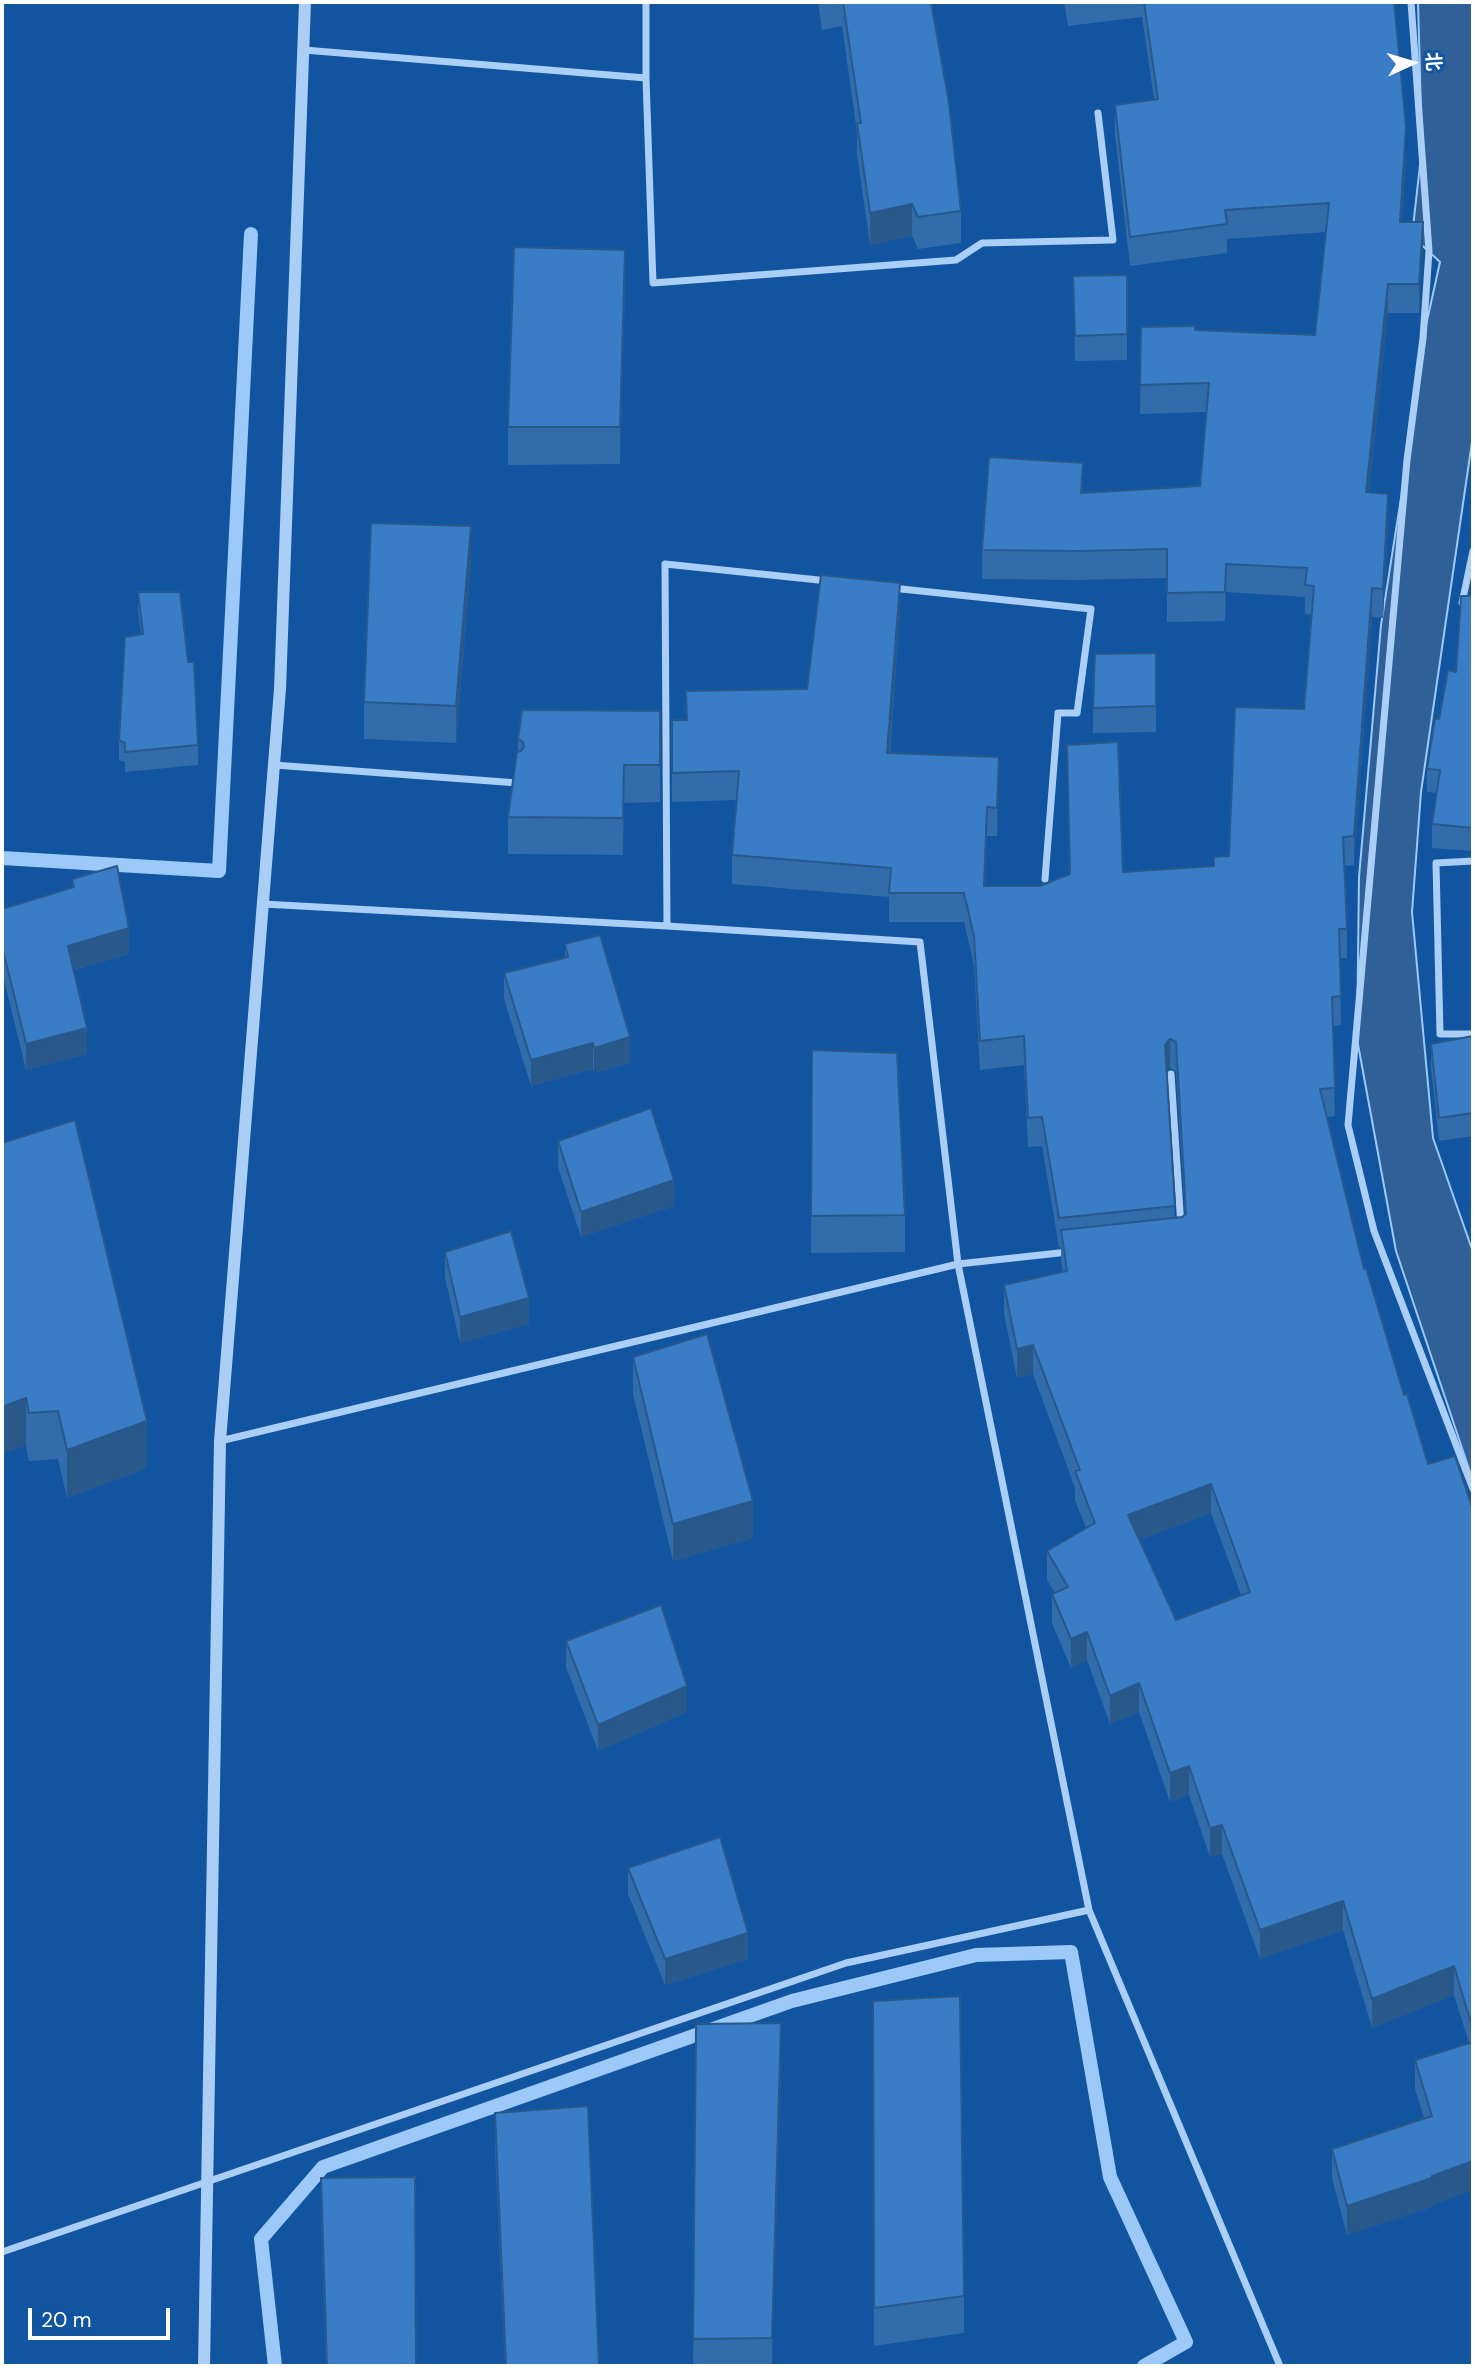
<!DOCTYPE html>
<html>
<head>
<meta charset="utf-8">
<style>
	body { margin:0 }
	#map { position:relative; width:1475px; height:2368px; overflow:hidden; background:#1154a0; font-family:"DM Sans","Noto Sans SC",sans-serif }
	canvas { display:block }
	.frame { position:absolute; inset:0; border:4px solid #fff; pointer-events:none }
	.north { position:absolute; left:1377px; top:28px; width:70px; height:70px; -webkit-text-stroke:5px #1154a0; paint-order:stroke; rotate:86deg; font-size:19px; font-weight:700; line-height:28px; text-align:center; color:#fff }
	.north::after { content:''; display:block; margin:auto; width:24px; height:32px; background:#fff; clip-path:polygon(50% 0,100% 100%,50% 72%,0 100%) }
	.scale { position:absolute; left:28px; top:2308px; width:142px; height:32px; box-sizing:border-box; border:4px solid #fff; border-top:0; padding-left:9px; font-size:21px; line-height:24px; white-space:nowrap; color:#fff; -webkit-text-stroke:5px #1154a0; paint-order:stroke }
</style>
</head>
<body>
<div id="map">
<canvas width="1475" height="2368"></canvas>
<div class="frame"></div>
<div class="north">北</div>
<div class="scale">20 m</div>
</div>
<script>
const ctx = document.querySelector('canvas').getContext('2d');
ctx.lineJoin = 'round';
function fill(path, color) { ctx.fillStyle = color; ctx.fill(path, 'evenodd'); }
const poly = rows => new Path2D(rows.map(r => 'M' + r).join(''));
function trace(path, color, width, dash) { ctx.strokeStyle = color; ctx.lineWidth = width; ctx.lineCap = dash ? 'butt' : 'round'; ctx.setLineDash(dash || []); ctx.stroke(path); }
const water = poly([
	[1418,2,1473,2,1473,435,1421,792,1412,912,1433,1138,1473,1252,1473,1481,1396,1251,1357,1039,1359,877,1381,625,1407,460,1425,330,1440,262,1412,236,1422,147,1418,2]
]);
fill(water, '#306098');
trace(water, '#9cc9f8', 2);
trace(poly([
	[2,858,219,871,251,234],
	[275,2366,261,2239,323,2167,792,2001,976,1955,1071,1952,1110,2177,1186,2342,1144,2366]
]), '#9cc9f8', 14);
trace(poly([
	[1411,2,1429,251,1423,338,1407,460,1348,1125,1374,1231,1473,1489],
	[304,50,646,78,646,2],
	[646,78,653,283,956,260,982,243,1113,240,1098,113],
	[1473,551,1462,603,1473,604],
	[892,588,1091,609,1077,713,1058,713,1045,879],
	[274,765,518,783],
	[1473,861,1436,863,1440,1034,1473,1034],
	[263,904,667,926,665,564,828,581],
	[667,926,920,942,958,1264,1089,1910,1280,2366],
	[1171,1074,1181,1227],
	[220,1441,958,1264,1068,1252],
	[2,2252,846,1963,1089,1910]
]), '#aacef5', 7);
trace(poly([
	[204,2366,220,1441,280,689,305,2]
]), '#aacef5', 12);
fill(poly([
	[818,2,931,2,961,211,961,243,918,249,912,236,870,245,857,155,857,132,842,26,822,30],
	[1064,2,1394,2,1406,156,1402,222,1423,251,1419,313,1388,313,1369,492,1388,522,1383,618,1372,617,1354,865,1344,866,1347,929,1347,958,1340,958,1341,1025,1333,1026,1335,1116,1327,1117,1364,1269,1404,1395,1428,1464,1473,1510,1473,2190,1432,2205,1432,2207,1347,2235,1332,2178,1332,2149,1424,2118,1415,2089,1415,2060,1469,2043,1454,1995,1372,2028,1343,1930,1260,1959,1222,1854,1210,1857,1189,1795,1170,1802,1139,1712,1110,1724,1087,1660,1071,1668,1052,1623,1052,1594,1055,1593,1047,1580,1047,1551,1086,1528,1075,1500,1075,1488,1033,1374,1017,1378,1004,1314,1004,1285,1063,1272,1061,1259,1061,1247,1059,1247,1042,1146,1028,1147,1024,1065,980,1070,974,965,964,922,889,922,889,897,732,884,732,855,736,800,672,802,672,720,686,720,686,691,807,689,900,612,890,753,999,786,997,836,987,836,985,886,1040,886,1070,874,1067,745,1123,872,1214,866,1229,856,1304,709,1311,615,1305,614,1305,597,1226,592,1225,621,1167,622,1167,578,1077,580,982,579,982,550,1083,493,1200,486,1206,412,1140,414,1141,327,1315,335,1326,232,1227,239,1227,253,1130,266,1115,134,1115,105,1154,99,1142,17,1068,26],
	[1170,1068,1176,1071,1185,1215,1182,1217,1175,1218,1167,1072],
	[1211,1513,1241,1595,1176,1620,1139,1540],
	[1127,275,1127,360,1075,361,1073,276],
	[625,288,620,464,508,465,508,427],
	[471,563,456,743,364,739,364,702],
	[138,592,198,745,198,765,125,772,125,762,119,760,119,740,141,634,138,612],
	[1473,596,1473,851,1432,848,1432,824,1437,793,1427,792,1427,769,1439,719,1456,672],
	[1156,653,1156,732,1093,733,1093,708],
	[660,711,660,802,624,803,623,855,508,854,508,817,518,751,518,739],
	[72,879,129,954,73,970,87,1054,26,1070,2,972,2,909,72,888],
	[565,944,630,1063,594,1073,593,1069,531,1086,504,999,504,973,565,958],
	[1473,1036,1473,1136,1439,1141,1431,1067,1431,1044],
	[812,1050,905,1215,905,1252,811,1253],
	[558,1141,674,1206,581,1237,558,1167],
	[2,1143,147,1468,67,1498,58,1459,29,1461,26,1446],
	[445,1252,529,1324,460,1343,445,1278],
	[633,1357,753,1538,673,1561,633,1394],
	[566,1641,687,1712,598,1751,566,1667],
	[628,1868,748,1959,665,1985,628,1894],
	[873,2001,964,2296,964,2333,874,2346],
	[696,2024,781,2061,772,2366,693,2366],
	[495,2113,599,2366,505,2366,495,2150],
	[321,2178,416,2366,326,2366,321,2216]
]), '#326cab');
fill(poly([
	[1406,127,1406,156,1400,251,1400,222],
	[912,204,912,236,870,245,870,213],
	[1423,222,1423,251,1419,313,1419,284],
	[625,250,625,288,620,464,620,427],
	[1388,284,1388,313,1366,521,1366,492],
	[1083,463,1083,492,1081,522,1081,493],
	[1388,494,1388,522,1383,618,1383,589],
	[471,526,471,563,456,743,456,706],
	[1226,564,1226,592,1225,621,1225,592],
	[900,583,900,612,887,782,887,753],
	[1372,588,1372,617,1354,865,1354,836],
	[999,757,999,786,997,836,997,808],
	[624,765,624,803,623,855,623,818],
	[987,807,987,836,984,915,984,886],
	[129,928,129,954,68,971,68,946],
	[87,1028,87,1054,26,1070,26,1044],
	[630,1037,630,1063,594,1073,594,1048],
	[1170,1039,1170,1068,1165,1074,1165,1045],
	[593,1043,593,1069,531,1086,531,1060],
	[674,1180,674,1206,581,1237,581,1212],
	[529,1298,529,1324,460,1343,460,1317],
	[1033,1345,1033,1374,1017,1378,1017,1349],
	[26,1398,26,1446,2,1454,2,1407],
	[147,1421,147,1468,67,1498,67,1450],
	[1211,1484,1211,1513,1128,1544,1128,1515],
	[753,1501,753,1538,673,1561,673,1524],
	[1087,1632,1087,1660,1071,1668,1071,1639],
	[1139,1683,1139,1712,1110,1724,1110,1696],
	[687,1686,687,1712,598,1751,598,1725],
	[1189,1766,1189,1795,1170,1802,1170,1773],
	[1222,1825,1222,1854,1210,1857,1210,1828],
	[1343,1901,1343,1930,1260,1959,1260,1930],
	[748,1933,748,1959,665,1985,665,1959],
	[1454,1966,1454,1995,1372,2028,1372,1999],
	[781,2023,781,2061,772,2366,772,2338],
	[1473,2161,1473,2190,1432,2205,1432,2207,1347,2235,1347,2206]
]), '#29588b');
const building = poly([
	[843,2,931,2,949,103,961,211,918,217,912,204,870,213,857,123,861,123,843,2],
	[1144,2,1394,2,1406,127,1400,222,1423,222,1419,284,1388,284,1366,492,1388,494,1383,589,1372,588,1354,836,1343,837,1347,929,1339,929,1341,996,1332,997,1335,1088,1320,1089,1364,1269,1366,1268,1404,1395,1407,1394,1428,1464,1455,1456,1473,1510,1473,2030,1454,1966,1372,1999,1343,1901,1260,1930,1222,1825,1210,1828,1189,1766,1170,1773,1139,1683,1110,1696,1087,1632,1071,1639,1052,1594,1068,1587,1047,1551,1095,1523,1075,1471,1080,1470,1033,1345,1017,1349,1004,1285,1067,1271,1061,1230,1182,1217,1186,1214,1176,1042,1170,1039,1165,1045,1175,1206,1059,1218,1042,1117,1028,1118,1024,1036,980,1041,974,936,964,893,889,893,891,868,732,855,739,771,672,773,672,720,687,720,686,691,807,689,821,575,900,583,887,753,999,757,997,808,987,807,984,886,1040,886,1070,874,1067,745,1118,742,1123,872,1214,866,1214,857,1229,856,1235,707,1304,709,1314,586,1305,585,1307,568,1226,564,1225,592,1167,593,1167,549,1077,551,982,550,989,457,1083,463,1081,493,1200,486,1209,383,1140,385,1141,327,1195,326,1195,330,1315,335,1329,203,1225,210,1227,224,1130,237,1115,105,1158,99,1144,2],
	[1211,1484,1250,1592,1176,1620,1128,1515,1211,1484],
	[514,247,625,250,620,427,508,427,514,247],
	[1127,275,1127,334,1075,336,1073,276,1127,275],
	[371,523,471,526,456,706,364,702,371,523],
	[138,592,180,592,188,662,194,662,198,745,125,752,125,743,119,740,125,637,143,634,138,592],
	[1461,596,1473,596,1473,828,1432,824,1440,770,1427,769,1435,718,1439,719,1448,670,1456,672,1461,596],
	[1156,653,1156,706,1093,708,1095,654,1156,653],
	[522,710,660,711,660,765,624,765,623,818,508,817,517,752,521,751,524,747,523,742,518,739,522,710],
	[117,866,129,928,68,946,87,1028,26,1044,2,946,2,909,74,887,72,879,117,866],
	[600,935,630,1037,594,1048,593,1043,531,1060,504,973,568,957,565,944,600,935],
	[1473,1036,1473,1113,1439,1118,1431,1044,1473,1036],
	[812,1050,897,1053,905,1215,811,1216,812,1050],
	[651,1108,674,1180,581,1212,558,1141,651,1108],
	[75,1120,147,1421,67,1450,58,1411,29,1413,26,1398,2,1407,2,1143,75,1120],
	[511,1231,529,1298,460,1317,445,1252,511,1231],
	[707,1334,753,1501,673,1524,633,1357,707,1334],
	[661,1605,687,1686,598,1725,566,1641,661,1605],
	[720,1837,748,1933,665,1959,628,1868,720,1837],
	[960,1996,964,2296,874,2308,873,2001,960,1996],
	[781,2023,772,2338,693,2339,696,2024,781,2023],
	[1473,2042,1473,2161,1432,2176,1432,2178,1347,2206,1332,2149,1432,2116,1415,2060,1473,2042],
	[588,2106,599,2366,506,2366,495,2113,588,2106],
	[415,2177,416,2366,327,2366,321,2178,415,2177]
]);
fill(building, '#3a7dc7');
trace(building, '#29588b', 2);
</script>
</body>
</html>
